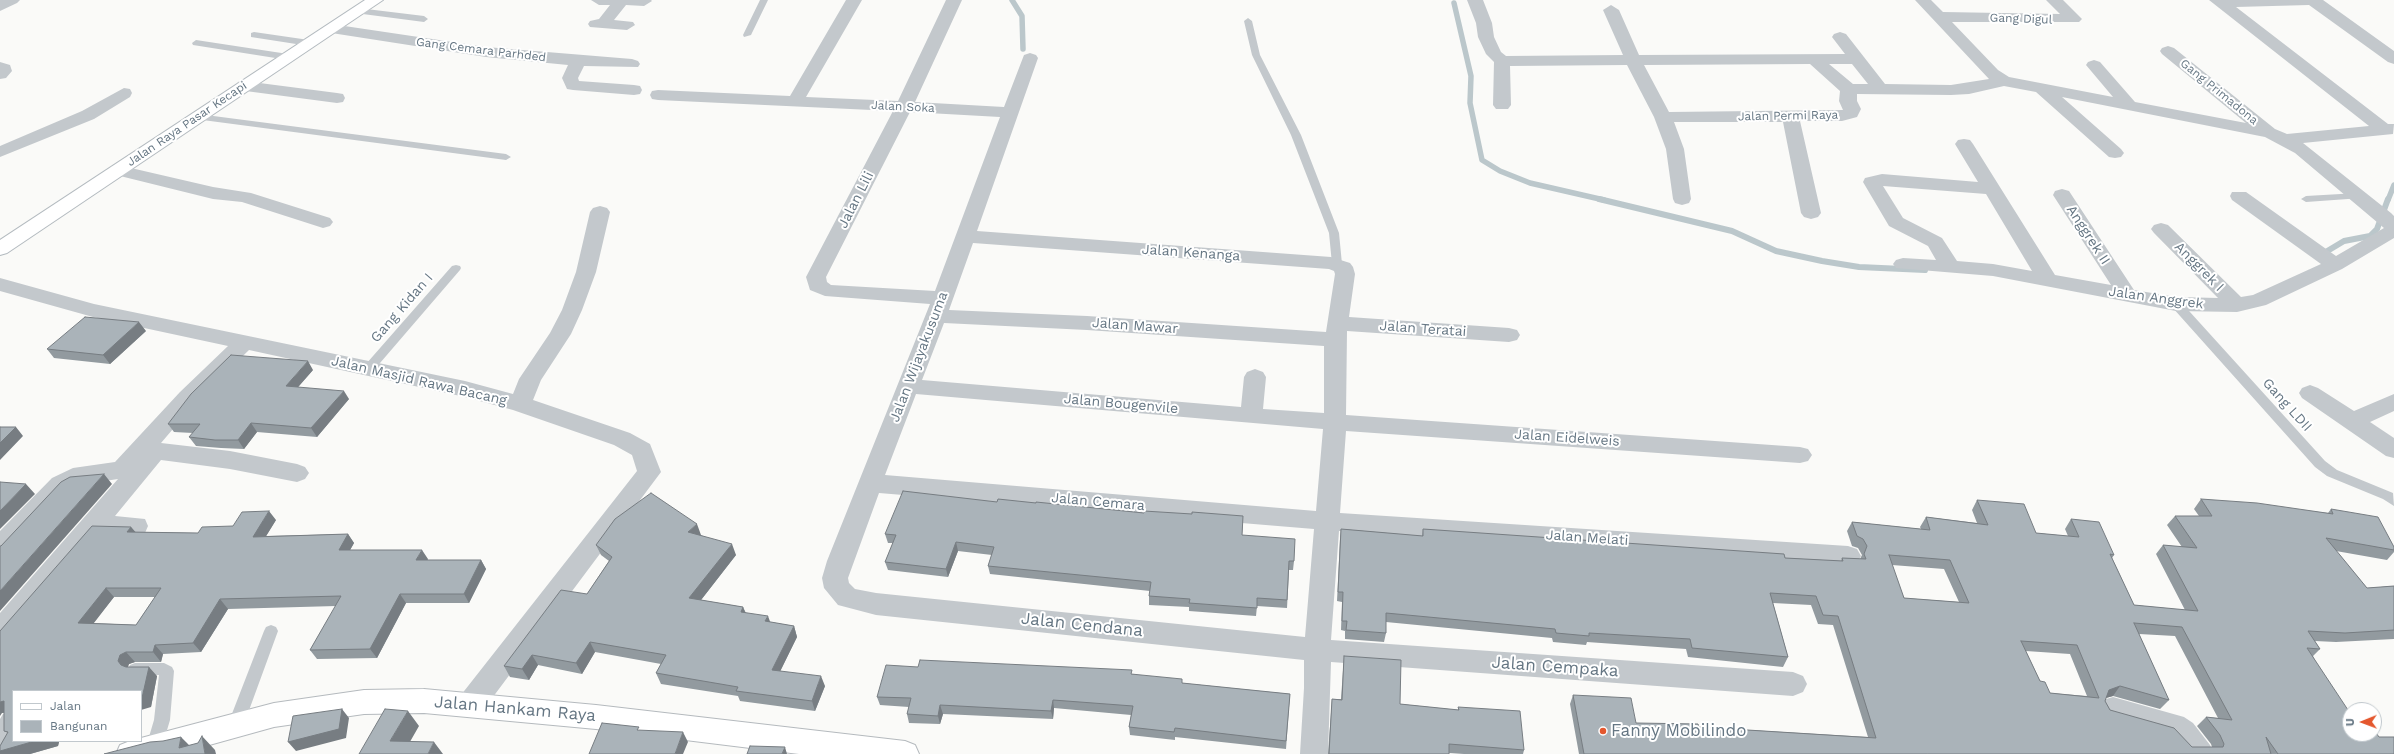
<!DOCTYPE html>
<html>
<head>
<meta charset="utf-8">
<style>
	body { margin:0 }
	#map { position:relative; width:2394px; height:754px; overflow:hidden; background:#fafaf8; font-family:"Work Sans",sans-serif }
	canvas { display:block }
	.legend { position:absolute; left:12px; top:690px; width:130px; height:52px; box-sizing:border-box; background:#fff; border:1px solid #c1c8cd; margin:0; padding:5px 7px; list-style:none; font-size:12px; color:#657683 }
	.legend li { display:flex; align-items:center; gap:8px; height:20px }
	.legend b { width:20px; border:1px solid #c1c8cd }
	.north { position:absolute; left:2342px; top:702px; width:40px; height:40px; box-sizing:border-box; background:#fff; border:1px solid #c1c8cd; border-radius:50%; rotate:269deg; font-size:11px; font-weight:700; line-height:16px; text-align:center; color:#657683 }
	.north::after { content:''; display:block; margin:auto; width:14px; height:18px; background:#e4572e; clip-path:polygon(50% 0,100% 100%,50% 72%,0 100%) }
</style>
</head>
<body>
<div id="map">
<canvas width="2394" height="754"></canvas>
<ul class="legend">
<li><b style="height:5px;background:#fff"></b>Jalan</li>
<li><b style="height:11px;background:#aab3b9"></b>Bangunan</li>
</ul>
<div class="north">U</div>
</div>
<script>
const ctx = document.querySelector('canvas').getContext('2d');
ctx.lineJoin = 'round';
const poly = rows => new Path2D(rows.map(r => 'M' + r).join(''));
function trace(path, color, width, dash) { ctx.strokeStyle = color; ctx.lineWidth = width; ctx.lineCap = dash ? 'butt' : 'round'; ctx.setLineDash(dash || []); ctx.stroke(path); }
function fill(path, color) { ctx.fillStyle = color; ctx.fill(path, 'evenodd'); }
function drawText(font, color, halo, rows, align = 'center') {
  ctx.font = font + ' "Work Sans",sans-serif'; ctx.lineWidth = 4; ctx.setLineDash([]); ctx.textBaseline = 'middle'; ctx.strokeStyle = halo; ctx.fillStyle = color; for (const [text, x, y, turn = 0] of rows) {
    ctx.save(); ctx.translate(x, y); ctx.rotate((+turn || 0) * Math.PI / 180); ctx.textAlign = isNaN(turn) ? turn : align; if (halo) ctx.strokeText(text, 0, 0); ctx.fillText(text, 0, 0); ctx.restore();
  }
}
trace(poly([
	[1012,0,1022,16,1023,49],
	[1454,3,1471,76,1470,103,1482,160,1500,171,1530,183,1604,200],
	[2388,200,2394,185]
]), '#bbc7cb', 5.5);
trace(poly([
	[1599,199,1732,231,1776,251,1822,261,1859,267,1925,270],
	[2324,253,2344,241,2370,236,2377,229,2388,199]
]), '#bbc7cb', 6);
const secondary = poly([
	[365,0,383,0,7,253,0,255,0,240,365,0]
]);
const primary = poly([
	[424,689,596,705,905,741,915,745,919,754,799,754,596,729,424,713,364,714,274,727,177,754,116,754,120,745,130,741,141,741,141,738,274,703,364,690,424,689]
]);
trace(secondary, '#b3babf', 2);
trace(primary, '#b5babe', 2);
fill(poly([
	[760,0,768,0,751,35,744,37,743,35,760,0],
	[358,8,424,16,428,19,424,22,355,13,355,9,358,8],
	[1248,18,1252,21,1260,55,1301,135,1339,233,1342,264,1341,266,1333,266,1332,264,1329,233,1291,135,1252,55,1244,21,1248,18],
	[254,32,309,40,313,43,309,46,251,37,251,33,254,32],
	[196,40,288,54,292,57,288,60,193,45,192,43,196,40],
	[198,114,506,154,511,157,506,160,195,119,193,117,198,114],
	[2358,193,2363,196,2362,198,2306,202,2301,199,2306,196,2358,193],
	[456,265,460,266,461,268,460,270,374,370,366,370,364,367,366,364,452,266,456,265],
	[2176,300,2180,301,2325,461,2337,470,2393,493,2394,506,2383,499,2327,476,2315,467,2172,307,2170,304,2176,300],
	[271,625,276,627,278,631,244,724,241,729,236,731,231,729,228,724,264,631,266,627,271,625],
	[135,663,164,663,172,667,174,671,170,720,162,747,160,752,154,754,148,752,146,747,154,720,159,675,135,675,130,673,128,669,130,665,135,663]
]), '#c3c8cc');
fill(poly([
	[0,0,20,0,17,3,0,11,0,0],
	[591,0,651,0,652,1,644,6,626,5,614,20,633,22,635,25,627,30,590,27,588,24,590,21,599,19,610,5,599,5,591,0],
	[846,0,862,0,806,97,898,101,946,0,962,0,915,102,1004,107,1024,55,1030,53,1036,55,1038,58,977,231,1331,257,1350,263,1353,267,1355,274,1349,317,1509,328,1517,330,1520,335,1517,340,1509,342,1347,331,1346,415,1800,447,1808,449,1812,455,1808,461,1800,463,1346,431,1340,513,1848,546,1857,549,1861,556,1857,563,1848,566,1339,531,1331,640,1793,672,1803,676,1807,684,1803,692,1793,696,1331,662,1328,754,1300,754,1304,688,1304,660,876,615,838,605,824,588,822,578,827,561,930,304,825,296,810,290,806,277,893,111,658,100,652,99,650,95,652,91,658,90,790,96,846,0],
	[910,112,1000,117,935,291,831,285,827,282,826,277,910,112],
	[973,243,1329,269,1334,271,1335,274,1326,332,1087,316,949,310,973,243],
	[944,323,1087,330,1324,346,1324,413,1263,409,1266,377,1263,372,1255,369,1247,372,1244,377,1241,407,922,380,944,323],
	[916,394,1323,429,1316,511,885,475,916,394],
	[879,493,1314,529,1305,637,876,593,855,589,849,583,848,578,879,493],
	[1467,0,1483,0,1492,23,1494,37,1501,52,1506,56,1623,55,1603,10,1611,5,1619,10,1639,55,1845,54,1832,37,1834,34,1840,32,1846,34,1885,84,1951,85,1989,79,1915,0,1931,0,1943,12,2060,14,2046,0,2063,0,2082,19,2079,22,1952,22,1998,70,2009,77,2113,97,2086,65,2088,62,2094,60,2100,62,2135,102,2246,123,2162,54,2160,51,2162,48,2168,46,2174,48,2275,129,2287,134,2369,126,2209,0,2323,0,2394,51,2394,64,2388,62,2309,5,2236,7,2388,124,2394,124,2393,134,2303,143,2391,213,2394,216,2394,238,2342,269,2266,305,2237,312,2176,311,1993,276,1896,268,1893,264,1896,260,1903,258,1936,260,1928,246,1889,226,1863,182,1865,178,1882,174,1978,182,1955,144,1958,140,1964,139,1970,140,1973,144,2055,275,2111,285,2053,195,2055,191,2062,189,2069,191,2134,290,2176,297,2218,298,2154,233,2151,229,2154,225,2161,223,2168,225,2241,297,2253,295,2321,264,2232,200,2230,196,2232,192,2246,192,2336,256,2384,228,2295,153,2265,137,2062,97,2121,149,2124,153,2121,157,2115,158,2109,157,2036,92,2004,86,1969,94,1951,95,1857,94,1857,101,1861,109,1857,117,1842,121,1800,121,1821,213,1818,217,1811,219,1804,217,1801,213,1783,122,1674,122,1684,149,1691,199,1689,203,1682,205,1675,203,1673,199,1666,149,1654,117,1627,65,1510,66,1511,105,1508,109,1496,109,1493,105,1494,62,1486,54,1478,37,1476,23,1467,0],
	[1810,64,1840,91,1839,101,1843,110,1669,112,1644,65,1810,64],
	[1829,64,1852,64,1868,84,1853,84,1829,64],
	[1883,186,1986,194,2032,271,1993,264,1957,261,1942,238,1903,218,1883,186],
	[331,24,486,47,632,59,638,61,640,64,638,67,584,66,578,78,579,81,634,85,640,86,642,90,640,94,634,95,573,90,567,89,562,78,568,65,486,57,325,32,323,29,331,24],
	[0,62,10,65,12,71,6,78,0,79,0,62],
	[244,81,337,93,343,94,345,98,343,102,337,103,238,90,236,86,238,82,244,81],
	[124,88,130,89,132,93,130,97,94,119,0,157,0,146,82,111,124,88],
	[118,165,213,187,251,193,330,218,333,222,330,226,323,228,242,202,213,199,112,174,109,170,112,166,118,165],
	[600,206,607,208,610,212,596,272,582,310,571,334,541,380,533,400,630,433,650,444,661,472,481,713,471,716,461,713,457,704,461,695,637,471,632,455,614,445,513,410,465,397,249,350,196,402,161,443,230,451,297,464,305,467,309,473,305,479,297,482,230,469,161,460,115,516,145,519,148,526,145,533,136,535,99,534,9,639,0,642,0,613,118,479,78,485,68,490,9,554,0,557,0,531,52,478,73,468,115,462,180,392,228,346,93,317,0,291,0,278,94,304,465,381,513,394,519,379,550,333,562,310,576,272,590,212,593,208,600,206],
	[2310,385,2318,388,2354,411,2394,394,2394,411,2370,422,2394,438,2394,458,2386,456,2302,398,2299,393,2302,388,2310,385],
	[2113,697,2184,717,2193,723,2210,745,2214,754,2183,754,2173,741,2166,736,2103,718,2099,709,2103,700,2113,697],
	[13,711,13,741,17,741,10,753,0,754,0,719,3,714,13,711]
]), '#c3c8cc');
fill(secondary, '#fff');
fill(primary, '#fff');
fill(poly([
	[146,331,110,364,54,358,47,349],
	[313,370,298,387,349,399,317,437,257,432,244,449,221,448,196,446,189,437,193,433,174,432,168,424],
	[2201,499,2328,513,2331,509,2394,547,2394,552,2387,560,2336,551,2367,588,2394,586,2394,639,2336,642,2315,641,2320,649,2313,656,2350,734,2379,737,2394,754,1579,754,1570,704,1573,695,1636,723,1699,727,1868,737,1833,625,1818,624,1811,605,1773,603,1788,657,1783,667,1688,657,1686,649,1587,642,1586,645,1553,642,1552,638,1386,622,1386,633,1384,642,1345,639,1345,631,1341,630,1342,602,1337,601,1340,539,1341,529,1422,536,1423,529,1785,558,1841,561,1842,558,1860,559,1862,555,1858,548,1852,546,1847,531,1852,522,1921,529,1920,527,1926,517,1977,523,1972,510,1977,500,2036,533,2068,536,2065,529,2071,519,2114,555,2112,558,2134,605,2185,610,2156,554,2163,545,2182,547,2167,525,2175,516,2199,516,2194,509],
	[1892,565,1944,569,1959,602,1904,598],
	[2139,634,2175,636,2218,718,2206,717,2197,726,2211,744,2212,747,2192,747,2110,710,2105,701,2106,698,2113,696,2160,709,2169,700],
	[2026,651,2070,654,2087,696,2050,693,2040,681],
	[997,502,1036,503,1243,525,1242,535,1294,561,1293,570,1289,570,1287,608,1257,606,1256,616,1189,611,1189,607,1149,605,1149,596,1150,591,990,574,988,566,992,555,958,551,948,577,888,570,885,562,893,543,888,543,885,534],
	[276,520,266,536,348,534,354,543,350,550,428,559,427,560,481,560,486,569,469,603,406,603,377,658,317,659,310,650,336,606,228,609,201,652,163,654,161,662,135,662,129,664,127,667,157,676,151,707,141,691,59,742,58,746,30,754,0,754,8,733,4,731,4,713,2,713,0,631,131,527,135,532,198,533,233,526],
	[114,597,155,597,136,625,93,623],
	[701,535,736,555,701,600,743,607,746,613,770,622,794,626,797,637,780,671,825,686,815,711,740,701,738,696,661,684,656,673,661,664,595,652,582,674,538,665,529,680,510,677,504,666,587,594,609,561,601,555,596,545],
	[1344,656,1400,704,1458,710,1458,707,1524,750,1523,754,1464,754,1449,753,1449,754,1328,754,1332,699,1341,699],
	[1132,674,1182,683,1290,694,1286,749,1175,737,1175,740,1130,735,1129,727,1131,715,1054,708,1053,719,943,714,940,724,909,723,907,714,909,707,880,705,877,697]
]), '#929a9f');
fill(poly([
	[139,322,146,331,110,364,103,355],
	[308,361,313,370,292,394,286,386],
	[344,391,349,399,317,437,311,428],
	[251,423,257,432,244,449,238,440],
	[16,427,23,436,0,460,0,443],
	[104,474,112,484,0,611,0,591],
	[26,484,35,494,0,529,0,511],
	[269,511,276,520,260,546,253,537],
	[697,524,701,535,692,542,688,532],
	[131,527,139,536,127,532],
	[348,534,354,543,345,559,339,550],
	[956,542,958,551,948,577,946,569],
	[732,544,736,555,694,609,689,598],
	[422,550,428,559,422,570,416,560],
	[481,560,486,569,469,603,464,594],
	[106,588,114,597,87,632,78,623],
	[400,594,406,603,377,658,370,649],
	[220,599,228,609,201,652,193,643],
	[743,607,747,617,741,612],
	[768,616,772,627,765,621],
	[794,626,797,637,776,680,772,670],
	[590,642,595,652,582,674,576,663],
	[155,645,163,654,161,662,153,652],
	[126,652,135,662,129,664,127,670,121,665,118,661,120,655],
	[532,655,538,665,529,680,522,669],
	[149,667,157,676,151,707,141,710,141,698],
	[821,676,825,686,815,711,812,701],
	[2120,686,2113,696,2102,699,2109,690],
	[1053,700,1054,708,1053,719,1051,711],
	[4,701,13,710,2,713,0,716,0,702],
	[940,705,943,714,940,724,938,716],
	[342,709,349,718,346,738,296,751,288,742],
	[408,711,419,726,403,754,390,741],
	[683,732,688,742,683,754,675,754],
	[202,736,215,750,216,754,205,754],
	[181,737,195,751,179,748],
	[35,741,65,741,59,742,58,746,30,754,0,754,0,751],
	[434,742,443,754,428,754],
	[785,747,787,754,782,754]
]), '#777d82');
const building = poly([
	[85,317,139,322,103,355,47,349,85,317],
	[231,355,308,361,286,386,344,391,311,428,251,423,238,440,215,440,189,437,200,424,168,424,191,394,231,355],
	[0,427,16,427,0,443,0,427],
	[104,474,0,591,0,546,1,546,61,482,70,477,104,474],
	[0,482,26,484,0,511,0,482],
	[903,491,997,502,998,499,1036,503,1036,502,1144,513,1144,511,1192,514,1192,512,1243,516,1242,535,1295,539,1294,561,1289,561,1287,600,1257,598,1257,608,1189,603,1190,599,1149,596,1151,582,988,566,994,547,956,542,946,569,885,562,896,535,885,534,903,491],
	[651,493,697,524,688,532,732,544,689,598,743,607,741,612,768,616,765,621,794,626,772,670,821,676,812,701,736,691,738,687,656,673,666,655,590,642,576,663,532,655,522,669,504,666,561,590,587,594,612,557,596,545,615,519,651,493],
	[2201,499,2257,503,2333,514,2331,509,2378,517,2394,547,2394,550,2326,538,2367,588,2394,586,2394,630,2345,633,2308,631,2320,649,2307,648,2350,713,2350,734,2374,734,2374,730,2379,737,2394,737,2394,754,2278,754,2266,737,2271,754,1584,754,1573,695,1631,698,1636,723,1698,724,1699,727,1876,738,1838,616,1823,615,1816,596,1770,593,1788,657,1692,648,1690,639,1589,633,1589,636,1556,633,1555,629,1386,613,1386,633,1346,630,1347,621,1342,621,1343,592,1338,592,1341,529,1423,536,1423,529,1784,554,1785,558,1843,561,1842,558,1866,559,1864,554,1867,546,1863,539,1857,536,1852,522,1930,530,1926,517,1988,525,1977,500,2024,504,2036,533,2079,537,2071,519,2099,522,2114,555,2110,554,2134,605,2198,611,2163,545,2197,548,2175,516,2212,516,2201,499],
	[1889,555,1950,560,1969,603,1904,598,1889,555],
	[2134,623,2182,627,2232,720,2206,717,2220,735,2224,744,2223,747,2192,747,2174,728,2110,710,2105,701,2109,690,2120,686,2169,700,2134,623],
	[2021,641,2077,645,2099,698,2050,693,2045,682,2040,681,2021,641],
	[269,511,253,537,348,534,339,550,422,550,416,560,481,560,464,594,400,594,370,649,310,650,341,596,220,599,193,643,155,645,153,652,126,652,120,655,118,661,121,665,126,667,149,667,142,698,141,698,141,691,13,691,13,741,35,741,0,751,0,746,8,732,4,731,4,701,0,702,0,631,92,526,131,527,127,532,198,533,202,527,233,526,242,512,269,511],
	[106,588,161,588,136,625,78,623,106,588],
	[1344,656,1401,660,1400,704,1459,710,1458,707,1520,711,1524,750,1449,744,1449,754,1329,754,1332,699,1342,700,1344,656],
	[920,660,1132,670,1131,674,1182,679,1182,683,1290,694,1286,741,1175,728,1174,732,1129,727,1133,706,1053,700,1051,711,940,705,938,716,907,714,911,698,877,697,886,665,918,667,920,660],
	[342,709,339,729,288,742,293,716,342,709],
	[385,709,408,711,390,741,434,742,428,754,359,754,385,709],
	[602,723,639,727,637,730,683,732,675,754,589,754,602,723],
	[202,736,205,754,104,754,150,742,163,741,181,737,179,748,198,743,202,736],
	[750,746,785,747,782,754,747,754,750,746]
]);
fill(building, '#aab3b9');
trace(building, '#777d82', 1);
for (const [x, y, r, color] of [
	[1603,731,4,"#e4572e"]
]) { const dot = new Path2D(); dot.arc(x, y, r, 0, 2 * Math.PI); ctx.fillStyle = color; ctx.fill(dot); trace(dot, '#fff', 1.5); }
drawText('12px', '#657683', '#fff', [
	["Gang Digul",2021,19,2],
	["Gang Cemara Parhded",481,50,7],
	["Gang Primadona",2219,92,39],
	["Jalan Soka",903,107,3],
	["Jalan Permi Raya",1788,116,-1],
	["Jalan Raya Pasar Kecapi",187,124,-34]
]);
drawText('14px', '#657683', '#fff', [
	["Jalan Lili",856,200,-63],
	["Anggrek II",2088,235,57],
	["Jalan Kenanga",1191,253,4],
	["Anggrek I",2199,267,45],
	["Jalan Anggrek",2156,298,8],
	["Gang Kidan I",402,308,-49],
	["Jalan Mawar",1135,326,4],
	["Jalan Teratai",1423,329,4],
	["Jalan Wijayakusuma",919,357,-69],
	["Jalan Masjid Rawa Bacang",419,381,13],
	["Jalan Bougenvile",1121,404,5],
	["Gang LDII",2287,405,48],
	["Jalan Eidelweis",1567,438,4],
	["Jalan Cemara",1098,502,5],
	["Jalan Melati",1587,538,4]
]);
drawText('17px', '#657683', '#fff', [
	["Jalan Cendana",1082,625,6],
	["Jalan Cempaka",1555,667,4],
	["Jalan Hankam Raya",515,709,5]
]);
drawText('17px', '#657683', '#fff', [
	["Fanny Mobilindo",1611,731]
], 'left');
</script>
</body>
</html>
